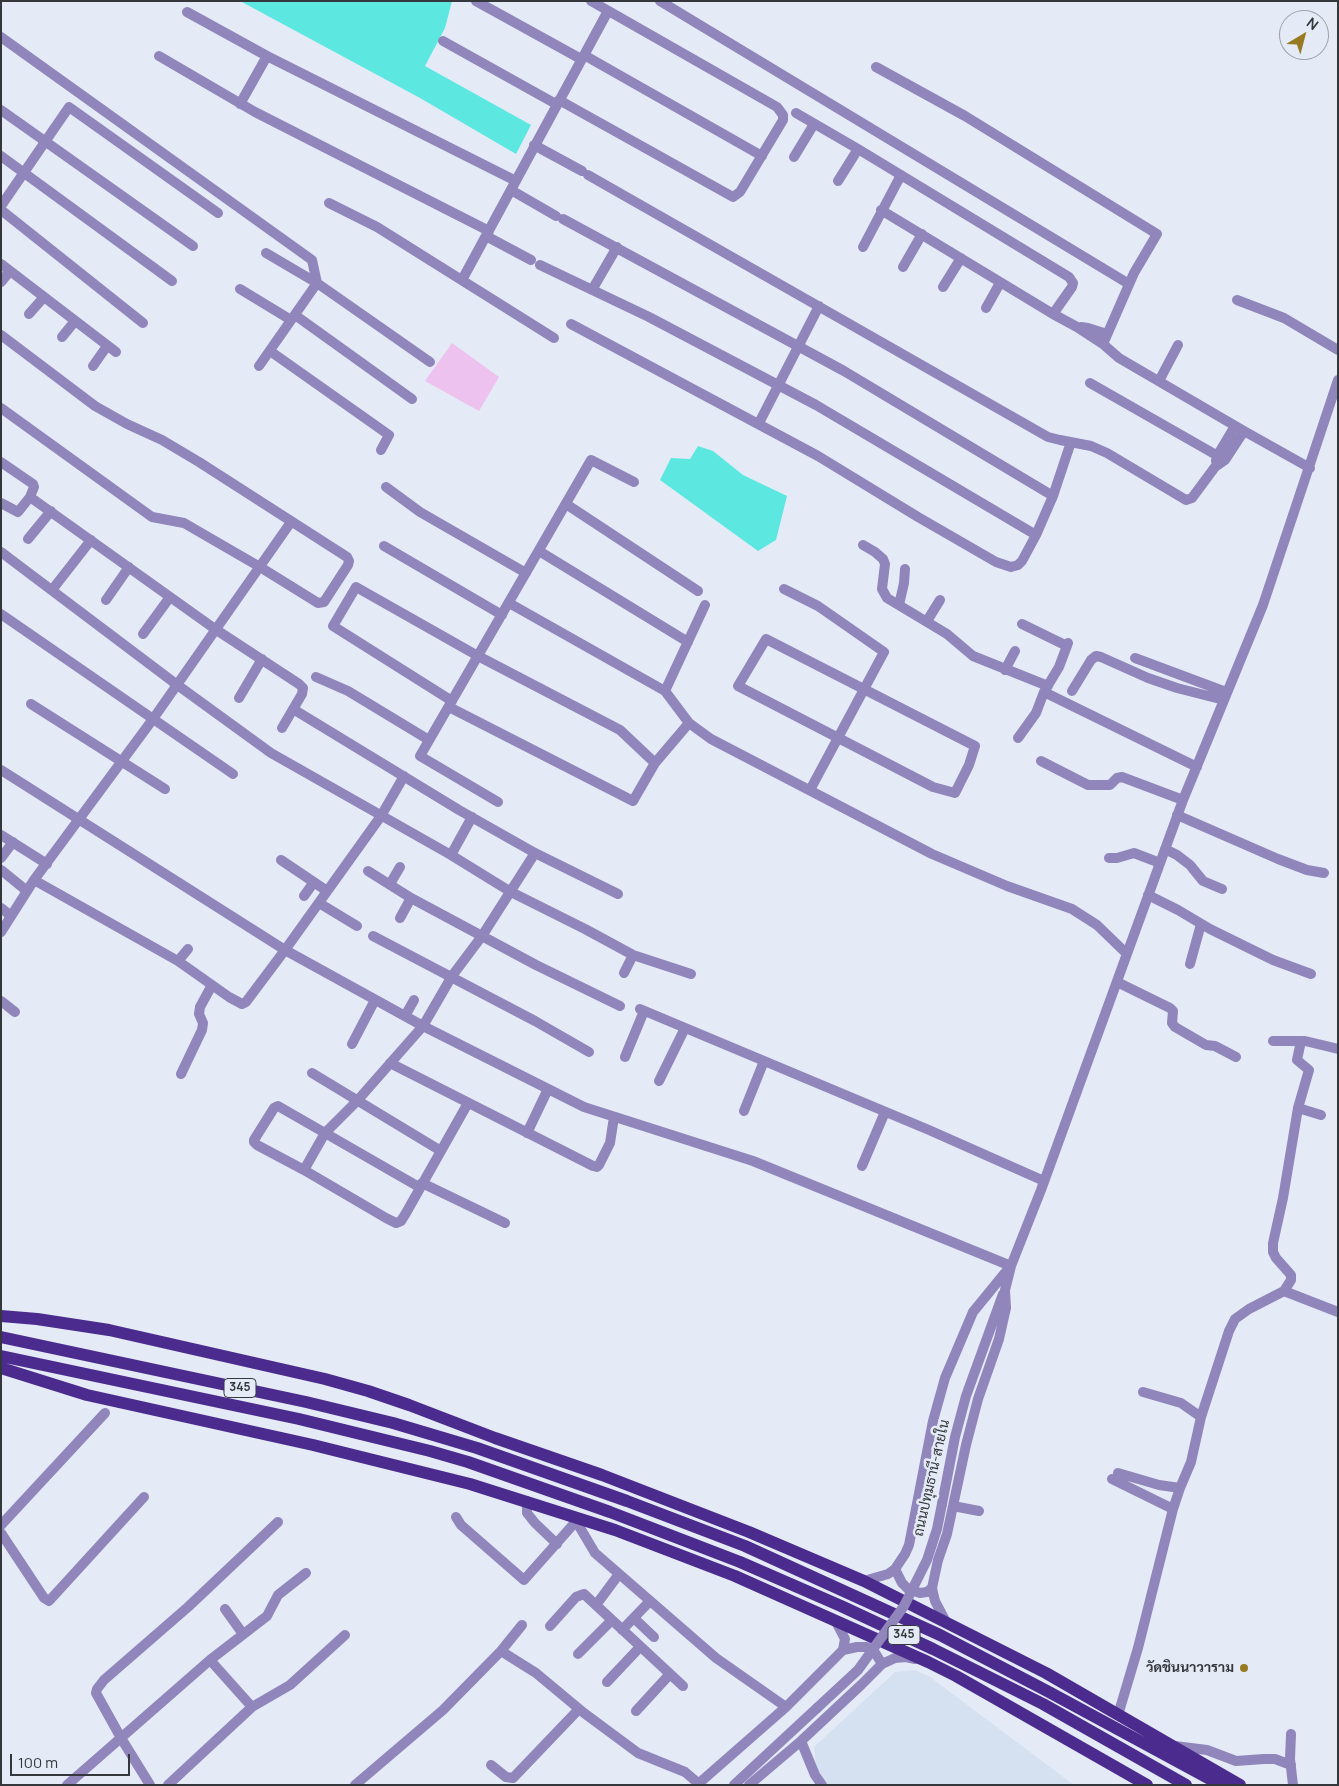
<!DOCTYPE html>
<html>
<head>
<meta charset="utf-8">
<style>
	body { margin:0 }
	#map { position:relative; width:1339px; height:1786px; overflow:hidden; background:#e4ebf6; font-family:Manrope,sans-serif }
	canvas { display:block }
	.frame { position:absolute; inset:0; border:2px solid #34373b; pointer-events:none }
	.north { position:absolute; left:1279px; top:10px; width:50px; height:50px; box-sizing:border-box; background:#e4ebf6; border:1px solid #9ea3ab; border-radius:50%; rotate:37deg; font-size:14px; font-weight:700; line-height:20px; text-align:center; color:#34373b }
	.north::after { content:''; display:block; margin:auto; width:18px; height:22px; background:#987a23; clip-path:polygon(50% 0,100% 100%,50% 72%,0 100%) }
	.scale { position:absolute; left:10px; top:1754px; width:120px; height:22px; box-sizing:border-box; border:2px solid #34373b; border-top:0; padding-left:6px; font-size:15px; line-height:18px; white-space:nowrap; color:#34373b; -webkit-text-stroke:4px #e4ebf6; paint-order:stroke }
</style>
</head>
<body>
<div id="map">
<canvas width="1339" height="1786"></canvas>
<div class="frame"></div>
<div class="north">N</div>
<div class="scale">100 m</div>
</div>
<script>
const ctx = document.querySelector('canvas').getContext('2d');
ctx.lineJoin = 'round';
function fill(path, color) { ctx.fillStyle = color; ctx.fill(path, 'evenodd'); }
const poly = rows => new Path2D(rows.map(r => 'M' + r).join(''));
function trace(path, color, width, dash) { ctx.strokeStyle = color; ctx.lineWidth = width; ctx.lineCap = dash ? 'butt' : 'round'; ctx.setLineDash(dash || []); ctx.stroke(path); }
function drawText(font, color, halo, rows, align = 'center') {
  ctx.font = font + ' Manrope,Sarabun,sans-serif'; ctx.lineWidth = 5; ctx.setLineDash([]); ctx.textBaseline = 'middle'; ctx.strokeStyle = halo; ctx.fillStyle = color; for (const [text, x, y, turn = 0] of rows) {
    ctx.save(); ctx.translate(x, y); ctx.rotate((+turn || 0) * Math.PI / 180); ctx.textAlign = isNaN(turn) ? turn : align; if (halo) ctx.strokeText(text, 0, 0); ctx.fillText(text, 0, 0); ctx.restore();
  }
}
fill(poly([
	[915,1670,930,1677,1074,1785,826,1785,817,1773,814,1747,895,1672]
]), '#d5e0f1');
fill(poly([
	[452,343,499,377,479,411,425,381]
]), '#eec2ee');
fill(poly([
	[240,1,452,1,445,28,425,66,531,125,516,154,420,98],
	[698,446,713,451,743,475,787,496,776,540,758,551,660,480,671,458,690,459]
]), '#5ce8e1');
trace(poly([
	[476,1,581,59],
	[660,1,1129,284],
	[187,12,267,56,516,181],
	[1,37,312,260,317,283,430,362],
	[443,41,556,104],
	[584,55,762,156],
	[159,56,255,112,489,231],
	[876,67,965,116,1157,234,1134,273,1103,344],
	[559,100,733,197,740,192,783,120,783,115,777,107,591,1],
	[240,104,267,56],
	[1,110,193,246],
	[796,113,858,149,1069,277,1073,283,1072,287,1053,314,1077,327,1103,344,1119,358,1244,431,1310,468],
	[534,145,582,171],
	[1,156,172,281],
	[794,157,814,124],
	[588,175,1048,437,1060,440,1091,446,1107,453,1186,500,1192,498,1215,467,1225,460,1244,431],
	[838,181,858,149],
	[511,190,556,216],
	[329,203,377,227,554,338],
	[1,206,69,107,218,213],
	[1,210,143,323],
	[881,210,1053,314],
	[563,219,844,371,1053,496],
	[486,236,531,260],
	[863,247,901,175],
	[1,264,116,352],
	[540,265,649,317,816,405,1036,535],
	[903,267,922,234],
	[462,280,608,11],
	[1,282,10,271],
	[943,287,961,258],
	[240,289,291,320],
	[592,290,617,247],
	[1237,300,1284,318,1338,350],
	[986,308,1000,283],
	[29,314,44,297],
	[295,315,412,399],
	[571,324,818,456,918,517,996,562,1011,567,1018,565,1022,561,1036,535,1053,496,1071,442],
	[1081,327,1088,328,1107,334],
	[1,335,95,406,127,424,162,440,199,462,347,557,349,561,348,565,324,602,318,603,260,567,184,523,152,517,1,408],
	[62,337,75,321],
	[270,351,389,435,381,450],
	[93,366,107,346],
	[259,366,317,283,266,253],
	[1159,381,1178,345],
	[1090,383,1225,460],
	[759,423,819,306],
	[1216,461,1217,456,1235,426],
	[1,462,33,484,34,487,30,497,18,512,1,503],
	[386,487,420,512,526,573],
	[30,497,215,629,299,684,303,688,302,694,282,728],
	[566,504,698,591],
	[28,539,51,511],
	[863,545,875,552,883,559,885,564,882,589,887,598,947,634,973,656,1048,686],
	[384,546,502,615],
	[539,551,688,642],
	[1,552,176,684,271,753,451,855,511,892,585,929,633,955,691,974],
	[784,589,818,606,884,652,810,790],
	[52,590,91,540],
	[106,600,129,567],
	[509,603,665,691,689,723,711,739,932,854,1007,886,1072,909,1097,925,1127,954],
	[899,605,904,583,905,569],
	[1,614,233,774],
	[927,621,940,600],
	[1022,624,1067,646],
	[143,634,170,597],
	[766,639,975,746,969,765,955,793,933,787,738,686,766,639],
	[1135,658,1226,692],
	[1005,670,1015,651],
	[316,677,348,691,429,740],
	[665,691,705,605],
	[1072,691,1091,660,1096,656,1101,657,1148,678,1177,688,1224,700],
	[1044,692,1197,767],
	[239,698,262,659],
	[452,701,333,626,356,587,478,656,620,730,655,763],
	[31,704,165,789],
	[449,707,633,801,655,763,689,723],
	[293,709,459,810,535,853,618,894],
	[1018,738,1036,713,1044,692,1059,667,1068,643],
	[1041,761,1088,785,1110,785,1117,778,1122,777,1183,800],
	[1,770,285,950,423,1026,584,1107,753,1161,1011,1266],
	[498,802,420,756,591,460,634,482],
	[1177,815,1278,859,1307,870,1324,873],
	[1,835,47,864],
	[1165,849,1177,855,1190,865,1203,881,1222,889],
	[451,855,472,817],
	[1,858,13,842],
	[1109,858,1117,858,1134,853,1160,863],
	[281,860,327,891],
	[1,870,27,891],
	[368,871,411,898,536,965,620,1006],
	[34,880,178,961,229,997,242,1004,246,1002,285,950,381,816,404,776],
	[390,884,400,867],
	[1148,895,1178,910,1210,929,1273,960,1311,974],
	[304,896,314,882],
	[319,903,357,926],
	[1,908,11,916],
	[400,918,411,898],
	[1,932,34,880,153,719,291,522],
	[373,936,535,1021,589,1052],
	[178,961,188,949],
	[1190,964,1201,924],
	[624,973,633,955],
	[1117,982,1170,1008,1173,1011,1172,1023,1175,1027,1206,1045,1215,1046,1236,1057],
	[1,1001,15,1012],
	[640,1009,929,1130,1044,1181],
	[405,1016,414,1000],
	[1273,1041,1305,1041,1338,1049],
	[352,1044,375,1000],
	[625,1057,644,1011],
	[390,1063,593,1166,597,1167,599,1165,610,1143,614,1117],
	[312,1073,441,1151],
	[181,1074,202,1030,203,1023,199,1014,200,1007,212,985],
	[659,1081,685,1028],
	[1298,1108,1321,1115],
	[744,1111,764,1061],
	[527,1133,548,1089],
	[862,1166,885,1112],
	[304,1170,325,1133,357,1101,423,1026,452,976,482,936,535,853],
	[422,1183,505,1223],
	[419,1187,278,1106,274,1108,254,1140,254,1142,257,1145,304,1170,386,1218,396,1223,401,1221,406,1213,468,1103],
	[1284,1291,1338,1312],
	[1143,1392,1181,1403,1201,1417],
	[1118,1473,1159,1485,1180,1488],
	[1112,1479,1173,1509],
	[527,1501,527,1513,535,1523,557,1544],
	[942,1504,955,1437,966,1396,1003,1294],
	[953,1506,979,1511],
	[456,1517,461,1525,524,1580,579,1518],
	[579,1518,579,1526,595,1553,716,1658,786,1707],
	[1,1525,105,1413],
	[1,1533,44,1598,49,1601,144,1497],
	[895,1569,902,1583,908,1589,920,1593,927,1592,932,1588],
	[864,1581,888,1574,895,1569,905,1554,909,1545,933,1421,945,1378,973,1312,1009,1268],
	[596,1605,619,1574],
	[225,1609,243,1634],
	[634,1618,654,1637],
	[946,1622,935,1601,932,1588,938,1560,947,1534,966,1445,978,1399,999,1339,1006,1308,1005,1290,1011,1266,1041,1190,1183,800,1263,605,1338,380],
	[550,1626,576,1597,584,1594,683,1686],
	[622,1630,650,1601],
	[843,1650,857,1647,867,1647,874,1651,882,1664],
	[501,1651,536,1673,584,1713,638,1753,685,1772,698,1783],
	[578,1654,612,1620],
	[210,1660,252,1707],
	[607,1682,640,1647],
	[636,1711,670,1674],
	[1118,1715,1138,1648,1173,1509,1180,1488,1191,1462,1201,1417,1229,1331,1235,1319,1249,1309,1284,1291,1291,1280,1291,1275,1276,1258,1273,1252,1273,1243,1283,1198,1298,1108,1309,1070,1297,1060,1301,1041],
	[1291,1734,1290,1759,1293,1785],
	[801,1741,815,1775,822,1785],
	[1175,1746,1207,1750,1236,1761,1264,1759,1275,1759,1291,1765],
	[491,1765,506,1777,513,1778,579,1709],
	[67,1785,210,1660,267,1616,278,1595,306,1573],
	[150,1785,121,1738,96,1693,97,1689,104,1680,188,1607,278,1522],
	[168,1785,252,1707,290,1685,345,1635],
	[355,1785,443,1710,501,1651,522,1625],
	[697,1785,786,1707,843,1650,845,1639,835,1620],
	[734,1785,817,1708],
	[749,1785,801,1741,861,1685,882,1664,895,1658,906,1657,915,1659]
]), '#9086bc', 10);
trace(poly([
	[1,1316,37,1319,109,1330,325,1379,368,1391,409,1405,495,1438,602,1475,749,1532,864,1581,1046,1673,1240,1785],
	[1,1337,306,1402,393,1423,477,1448,627,1501,745,1546,940,1635,1049,1692,1221,1785],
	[1,1356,299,1419,430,1451,468,1462,610,1512,740,1562,841,1606,933,1649,1043,1704,1186,1785],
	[1,1368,87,1395,313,1445,470,1484,615,1530,735,1576,928,1662,956,1676,1147,1785]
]), '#4b2c8e', 12);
trace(poly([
	[817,1708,858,1670,904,1606,927,1560,937,1529,942,1504]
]), '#9086bc', 10);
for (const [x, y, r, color] of [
	[1244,1668,5,"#987a23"]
]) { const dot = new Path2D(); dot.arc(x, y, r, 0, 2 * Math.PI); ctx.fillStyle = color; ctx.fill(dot); trace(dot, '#e4ebf6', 2); }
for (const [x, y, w] of [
	[240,1388,32],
	[904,1635,32]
]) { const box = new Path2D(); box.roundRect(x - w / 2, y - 9.5, w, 19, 4); ctx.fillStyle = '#e4ebf6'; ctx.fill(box); trace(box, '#34373b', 1); }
drawText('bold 12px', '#34373b', null, [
	["345",240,1388],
	["345",904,1635]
]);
drawText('14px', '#34373b', '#e4ebf6', [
	["ถนนปทุมธานี-สายใน",932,1478,-77]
]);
drawText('bold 14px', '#34373b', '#e4ebf6', [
	["วัดชินนาวาราม",1234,1668]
], 'right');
</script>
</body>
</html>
